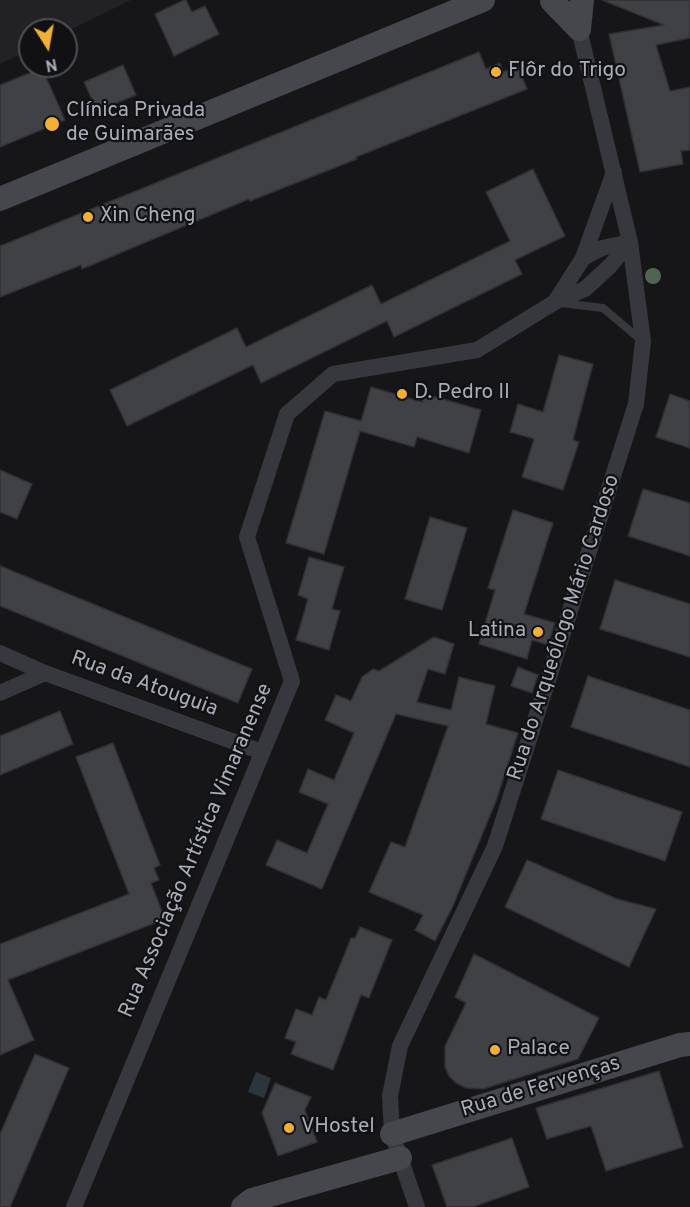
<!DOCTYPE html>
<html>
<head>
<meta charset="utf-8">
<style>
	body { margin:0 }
	#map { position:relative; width:690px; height:1207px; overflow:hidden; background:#161618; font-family:Overpass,sans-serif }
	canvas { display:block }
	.north { position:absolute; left:18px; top:18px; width:60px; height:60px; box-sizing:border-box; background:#111113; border:2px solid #4d4f55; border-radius:50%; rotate:169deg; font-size:16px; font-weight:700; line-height:24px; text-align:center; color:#a8adb8 }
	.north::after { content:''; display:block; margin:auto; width:21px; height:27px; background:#f2b134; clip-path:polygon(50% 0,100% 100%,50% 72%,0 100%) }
</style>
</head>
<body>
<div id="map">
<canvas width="690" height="1207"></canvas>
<div class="north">N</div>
</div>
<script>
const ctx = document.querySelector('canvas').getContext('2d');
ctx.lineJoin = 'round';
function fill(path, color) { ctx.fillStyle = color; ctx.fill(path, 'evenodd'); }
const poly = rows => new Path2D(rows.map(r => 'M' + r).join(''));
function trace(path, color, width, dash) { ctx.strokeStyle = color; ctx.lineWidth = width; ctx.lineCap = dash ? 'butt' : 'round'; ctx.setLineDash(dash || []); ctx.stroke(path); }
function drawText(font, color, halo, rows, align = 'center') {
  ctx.font = font + ' Overpass,sans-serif'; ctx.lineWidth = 4.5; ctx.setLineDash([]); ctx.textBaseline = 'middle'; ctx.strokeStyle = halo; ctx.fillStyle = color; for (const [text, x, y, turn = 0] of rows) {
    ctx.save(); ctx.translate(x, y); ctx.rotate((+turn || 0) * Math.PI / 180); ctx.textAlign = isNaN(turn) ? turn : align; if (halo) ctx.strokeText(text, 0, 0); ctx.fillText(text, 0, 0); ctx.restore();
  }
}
fill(poly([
	[0,0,131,0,66,32,66,30,30,30,30,50,0,64]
]), '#222225');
fill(poly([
	[256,1072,271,1078,264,1098,248,1092]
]), '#2c353c');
const building = poly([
	[184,0,186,0,192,12,205,6,219,34,174,56,155,14,184,0],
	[602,0,690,0,690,38,656,45,670,91,690,87,690,150,681,151,683,164,640,172,609,34,664,25,602,0],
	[479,52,486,69,500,63,503,72,518,66,527,89,356,157,357,159,250,201,249,199,82,269,81,265,0,297,0,246,479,52],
	[123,65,136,95,97,111,84,82,123,65],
	[42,68,65,120,0,147,0,85,42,68],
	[533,169,565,236,515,260,522,274,394,337,387,321,261,383,253,365,127,426,110,390,237,328,246,347,372,285,381,304,510,241,486,192,533,169],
	[559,355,593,364,573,440,579,442,563,490,522,477,534,439,510,432,518,404,543,412,559,355],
	[371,387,422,402,425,394,481,410,469,453,417,437,414,447,360,431,324,554,286,543,325,411,361,421,371,387],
	[670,394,690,401,690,448,656,437,670,394],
	[0,470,32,484,17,519,0,512,0,470],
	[643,489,690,503,690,556,628,536,643,489],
	[513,510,553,523,524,614,555,623,548,645,532,640,527,659,479,644,495,590,488,588,513,510],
	[430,517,467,528,442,610,405,599,430,517],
	[309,557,344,567,332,609,340,611,329,650,296,640,308,599,298,595,309,557],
	[0,566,252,669,238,703,0,606,0,566],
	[615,580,690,604,690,657,600,629,615,580],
	[434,637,454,644,445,674,428,669,417,702,451,710,459,677,495,686,486,724,518,733,496,801,475,852,453,906,435,941,415,930,423,915,369,892,391,842,405,847,448,726,396,714,322,889,266,865,277,840,307,853,328,804,299,792,308,769,334,780,354,733,325,720,336,695,351,701,362,677,373,669,379,671,434,637],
	[518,667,538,675,532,693,511,686,518,667],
	[588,676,690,710,690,767,571,727,588,676],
	[60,711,73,744,0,775,0,736,60,711],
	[113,743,160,865,154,868,159,880,151,883,165,919,8,980,34,1040,0,1055,0,944,129,894,76,757,113,743],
	[558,770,682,812,665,861,541,819,558,770],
	[527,860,617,899,656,909,629,967,505,907,527,860],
	[360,927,392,940,369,998,361,995,333,1070,291,1054,296,1042,285,1038,296,1009,312,1015,319,997,326,1000,351,938,355,938,360,927],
	[474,954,599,1018,578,1059,483,1089,466,1088,456,1083,449,1076,445,1067,445,1046,466,1003,455,997,474,954],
	[35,1054,69,1068,10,1207,0,1207,0,1134,35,1054],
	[659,1071,683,1147,606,1171,591,1126,547,1139,536,1108,659,1071],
	[275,1083,311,1097,305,1110,317,1142,278,1156,262,1113,275,1083],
	[512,1138,529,1187,473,1207,447,1207,432,1165,512,1138]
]);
fill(building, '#404145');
trace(building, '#303034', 1.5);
trace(poly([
	[561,303,603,308,641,340]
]), '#37383d', 8);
trace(poly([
	[583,258,602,248,630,242],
	[555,302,583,258,614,172],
	[0,653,45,673,262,752],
	[0,693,45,673],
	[74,1207,292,681,247,537,287,414,333,374,477,350,555,302,585,289,610,266,630,242],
	[417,1207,392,1134,390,1096,400,1046,495,846,636,404,643,341,630,242,579,29]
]), '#37383d', 16);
trace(poly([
	[552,1,579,29],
	[579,29,582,0],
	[0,199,483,0],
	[392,1134,680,1045,690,1044],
	[243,1207,252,1200,400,1158]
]), '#45474d', 24);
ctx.fillStyle = '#506452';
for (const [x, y] of [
	[653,276]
]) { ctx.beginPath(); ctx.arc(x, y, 8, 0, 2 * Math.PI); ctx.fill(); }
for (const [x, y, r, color] of [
	[496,72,6,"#f2b134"],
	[52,124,8,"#f2b134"],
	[88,217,6,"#f2b134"],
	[402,394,6,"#f2b134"],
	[538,632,6,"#f2b134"],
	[495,1050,6,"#f2b134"],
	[289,1128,6,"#f2b134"]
]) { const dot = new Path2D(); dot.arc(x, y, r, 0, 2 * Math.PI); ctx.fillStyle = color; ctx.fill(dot); trace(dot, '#111113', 2); }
drawText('21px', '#a8adb8', '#111113', [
	["Flôr do Trigo",508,72],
	["Clínica Privada",66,112],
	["de Guimarães",66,136],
	["Xin Cheng",100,217],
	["D. Pedro II",414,394],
	["Latina",526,632,"right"],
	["Palace",507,1050],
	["VHostel",301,1128]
], 'left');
drawText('21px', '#a8adb8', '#111113', [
	["Rua do Arqueólogo Mário Cardoso",565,628,-72],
	["Rua da Atouguia",144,685,20],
	["Rua Associação Artística Vimaranense",197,851,-67],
	["Rua de Fervenças",541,1088,-17]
]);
</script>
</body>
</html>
